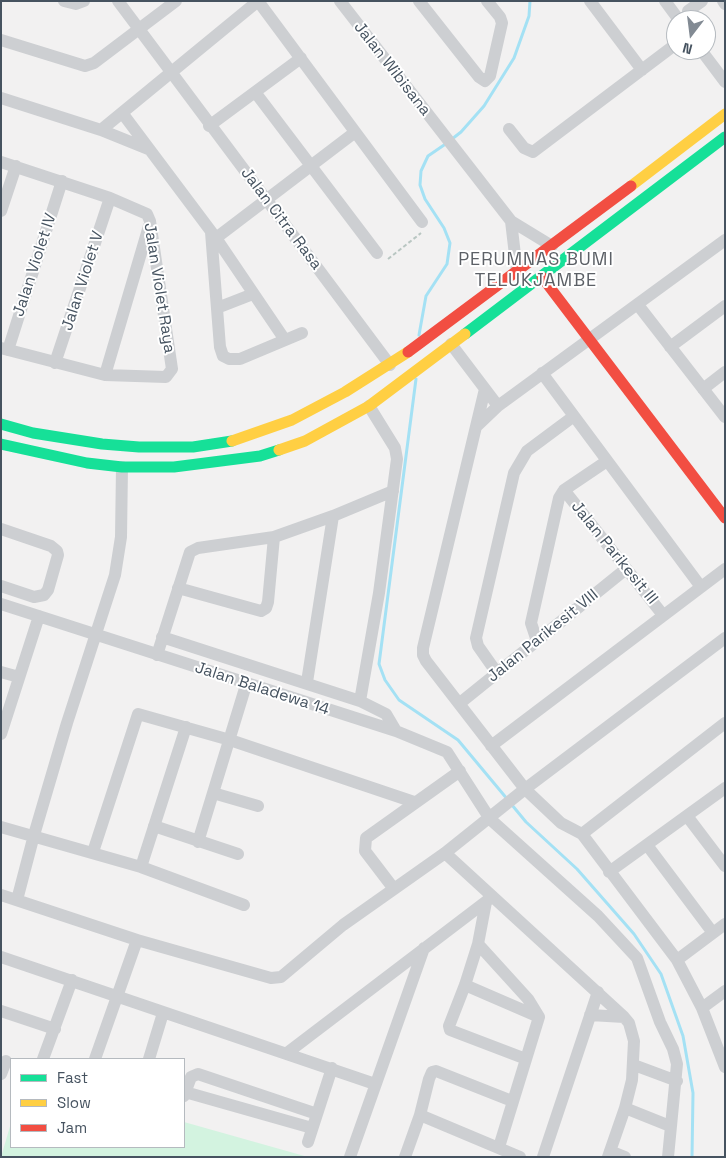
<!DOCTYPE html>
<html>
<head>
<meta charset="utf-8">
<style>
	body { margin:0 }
	#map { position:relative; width:726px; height:1158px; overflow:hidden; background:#f2f1f1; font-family:"Space Grotesk",sans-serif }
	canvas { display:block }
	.frame { position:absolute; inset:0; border:2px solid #465360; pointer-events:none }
	.legend { position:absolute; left:10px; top:1058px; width:175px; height:90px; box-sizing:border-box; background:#fff; border:1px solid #b5babf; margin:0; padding:6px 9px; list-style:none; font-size:15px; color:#465360 }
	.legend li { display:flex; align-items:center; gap:10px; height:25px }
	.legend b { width:25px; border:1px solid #b5babf }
	.north { position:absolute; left:666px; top:10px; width:50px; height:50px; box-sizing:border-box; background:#fff; border:1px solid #b5babf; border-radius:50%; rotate:195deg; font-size:14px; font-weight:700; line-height:20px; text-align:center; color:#465360 }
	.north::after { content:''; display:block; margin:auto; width:18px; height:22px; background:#828a93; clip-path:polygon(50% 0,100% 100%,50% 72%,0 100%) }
</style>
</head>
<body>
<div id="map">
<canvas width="726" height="1158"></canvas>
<div class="frame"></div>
<ul class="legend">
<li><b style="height:6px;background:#16e098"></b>Fast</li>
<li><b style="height:6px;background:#ffcf43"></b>Slow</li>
<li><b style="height:6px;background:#f24e42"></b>Jam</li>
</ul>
<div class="north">N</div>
</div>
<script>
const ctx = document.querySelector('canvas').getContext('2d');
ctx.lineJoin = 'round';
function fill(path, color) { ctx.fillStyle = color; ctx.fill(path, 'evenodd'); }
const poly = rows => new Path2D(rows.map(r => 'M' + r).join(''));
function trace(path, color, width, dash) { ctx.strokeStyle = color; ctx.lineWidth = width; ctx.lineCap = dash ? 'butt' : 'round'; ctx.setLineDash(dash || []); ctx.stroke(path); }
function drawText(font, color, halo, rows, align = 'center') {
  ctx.font = font + ' "Space Grotesk",sans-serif'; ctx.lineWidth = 4; ctx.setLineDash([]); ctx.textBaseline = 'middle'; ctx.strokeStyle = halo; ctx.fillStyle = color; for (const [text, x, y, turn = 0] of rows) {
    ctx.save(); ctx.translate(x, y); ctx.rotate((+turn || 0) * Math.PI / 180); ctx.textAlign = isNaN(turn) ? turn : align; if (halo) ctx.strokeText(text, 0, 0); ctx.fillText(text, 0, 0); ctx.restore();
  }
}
fill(poly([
	[184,1122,308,1157,1,1157,11,1123,11,1147,184,1147]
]), '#d3f3e0');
trace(poly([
	[452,139,461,132,484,106,514,58,529,16,530,1],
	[419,335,426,296,447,264,450,243,444,228,425,199,420,185,421,171,428,156,447,143],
	[416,379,379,664,385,680,399,700,458,740,508,800],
	[512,805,526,822,577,869,634,934,661,974,683,1036,693,1093,692,1157]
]), '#a4e1f4', 3);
trace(poly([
	[388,259,421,233]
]), '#b9c6c2', 2, [4, 2.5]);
trace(poly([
	[64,1,76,4,84,1],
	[118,1,390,365],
	[258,1,422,222],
	[340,1,511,221,552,246],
	[419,1,479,77,485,81,490,76,502,23,500,17,487,1],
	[590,1,642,70],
	[665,1,679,20],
	[723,1,725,4],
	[688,11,702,1],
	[1,40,85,66,94,63,176,1],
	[701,50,725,82],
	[255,92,377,253],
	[1,98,101,130,148,149],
	[123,114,216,238,285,340],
	[209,126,301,58],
	[509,129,524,148,533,152,676,44],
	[101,130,258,1],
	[1,162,110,198,147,214,150,221,172,369,166,377,105,375,1,348],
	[1,211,16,166],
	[511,221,517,272],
	[211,232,220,347,223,356,229,359,240,359,302,333],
	[216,238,354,133],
	[638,305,725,417],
	[217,308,253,294],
	[451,344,498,406],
	[670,347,725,306],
	[8,350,62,181],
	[55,363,110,198],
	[542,373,701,587],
	[105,375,149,226],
	[485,389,423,648,423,655,426,661,525,789,561,823,582,834,677,960,702,1008,725,1067],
	[703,389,725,372],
	[477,426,498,406,725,240],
	[564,490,663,615],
	[1,529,51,546,57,551,58,555,48,590,44,595,34,597,1,586],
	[178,588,261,611,266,608,268,602,274,537],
	[1,604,396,731,447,752,490,819,598,916,637,958,660,1022,673,1049,677,1064,668,1157],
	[162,637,360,701,386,714,396,731],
	[537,641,531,623,559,498,564,490,607,461],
	[157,655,190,552,198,548,274,537,333,516,393,491],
	[1,672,19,677],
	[497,673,478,646,476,638,514,473,527,451,574,416],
	[307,682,333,516],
	[360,701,379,593,397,459,395,448,369,406],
	[460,703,626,569],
	[1,734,39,616],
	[491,746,725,569],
	[213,793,258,806],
	[687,816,725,866],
	[154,826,238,854],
	[1,827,141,867,244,905],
	[582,834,725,723],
	[198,842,246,685],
	[647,845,713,933],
	[93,852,138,714,230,740,414,802],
	[445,853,624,1017],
	[141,867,186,727],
	[609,872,725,788],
	[394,889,365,851,366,838,460,771],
	[1,895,137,940,271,978,281,977,343,925,445,853,525,789,725,638],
	[17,900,34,835,67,723,115,575,121,537,122,467],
	[486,902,478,944,465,985,449,1026,450,1030,526,1059],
	[478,944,528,999,539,1017,499,1147],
	[1,957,375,1084],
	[677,960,725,924],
	[465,985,539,1017],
	[702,1008,725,991],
	[1,1011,55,1029],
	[590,1015,624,1017,629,1023,634,1041,632,1080,625,1108,608,1157],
	[287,1053,492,897],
	[43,1059,72,980],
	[95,1059,137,940],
	[149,1059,163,1013],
	[634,1065,677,1081],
	[1,1074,6,1061],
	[185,1092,312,1128],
	[184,1096,191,1077,198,1074,317,1114],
	[625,1108,670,1126],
	[420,1115,429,1079,432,1072,436,1071,512,1101],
	[308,1142,332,1068],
	[610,1151,625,1157],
	[350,1157,424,948],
	[405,1157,420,1115,520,1157],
	[543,1157,598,992]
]), '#cdcfd2', 12);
trace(poly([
	[465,334,725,137],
	[1,424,33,433,102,444,139,447,193,447,232,441],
	[1,444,87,463,122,467,174,467,260,456,279,450]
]), '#16e098', 11);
trace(poly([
	[631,186,725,114],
	[232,441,292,420,345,392,408,352],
	[279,450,305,441,369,406,465,334]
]), '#ffcf43', 11);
trace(poly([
	[542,277,725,518],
	[408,352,631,186]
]), '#f24e42', 11);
drawText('16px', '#465360', '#fff', [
	["Jalan Wibisana",392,69,52],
	["Jalan Citra Rasa",281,219,53],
	["Jalan Violet IV",35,265,-72],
	["Jalan Violet V",83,281,-72],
	["Jalan Violet Raya",159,288,81],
	["Jalan Parikesit III",614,553,51],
	["Jalan Parikesit VIII",543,636,-39],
	["Jalan Baladewa 14",262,689,18]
]);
ctx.letterSpacing = '1px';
drawText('18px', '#5c6066', '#fff', [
	["PERUMNAS BUMI",536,260],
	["TELUKJAMBE",536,281]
]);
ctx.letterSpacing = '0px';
</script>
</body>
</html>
